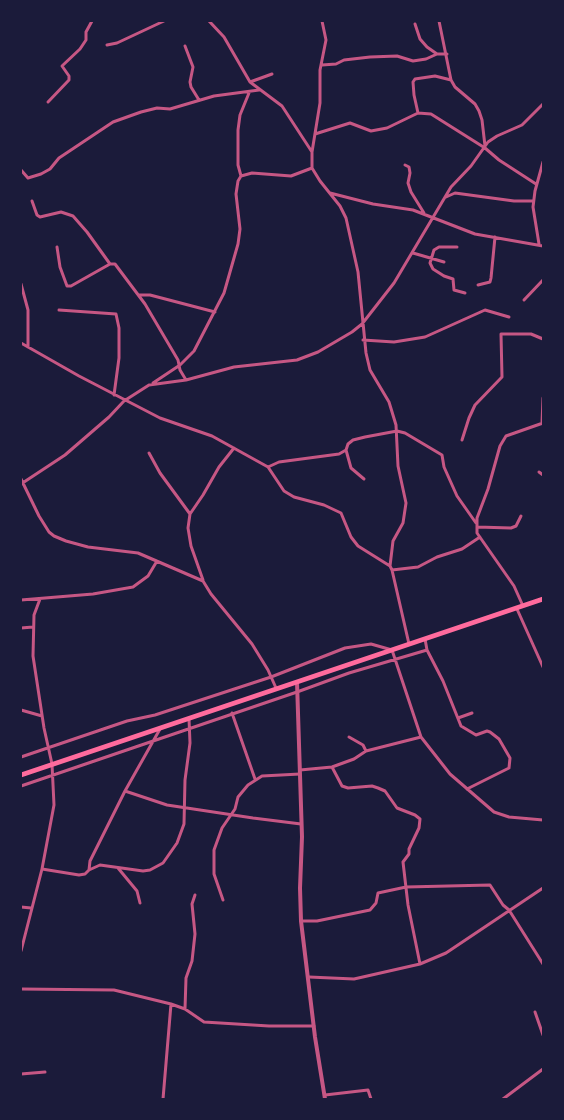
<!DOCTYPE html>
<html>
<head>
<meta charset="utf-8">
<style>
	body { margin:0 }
	#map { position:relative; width:564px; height:1120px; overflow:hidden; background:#1b1b3a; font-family:Ubuntu,sans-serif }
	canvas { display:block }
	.frame { position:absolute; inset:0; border:22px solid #1b1b3a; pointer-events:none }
</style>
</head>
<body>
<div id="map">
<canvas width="564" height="1120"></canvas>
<div class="frame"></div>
</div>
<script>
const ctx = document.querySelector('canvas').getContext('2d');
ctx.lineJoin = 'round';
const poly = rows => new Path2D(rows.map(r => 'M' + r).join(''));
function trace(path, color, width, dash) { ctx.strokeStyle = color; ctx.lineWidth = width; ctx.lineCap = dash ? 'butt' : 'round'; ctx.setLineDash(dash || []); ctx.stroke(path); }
trace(poly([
	[209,21,224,37,250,82,282,106,312,152],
	[322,21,326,40,320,70,320,103,312,152,312,168,320,181,340,206,346,218,358,272,366,353,370,370,389,402,396,425,398,466,406,503,403,523,393,541,390,566],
	[439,21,451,80,455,87,475,104,479,111,482,120,485,146],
	[415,24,420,39,427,47,437,54],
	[107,45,117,43,164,21],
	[185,46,193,67,190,82,191,87,199,100],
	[322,65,336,64,344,60,370,57,397,56,413,61,426,59,437,54,447,54],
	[250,82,272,74],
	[48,102,69,80,69,76,62,66,80,49,86,40,86,32,92,21],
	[418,113,414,95,413,82,415,79,435,76,451,80],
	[315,134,350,123,371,131,387,128,418,113,431,114,485,148,499,160,536,184],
	[405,165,409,167,410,173,408,183,411,192,424,213],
	[21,170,28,178,41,174,50,169,59,158,113,122,141,112,157,108,170,109,214,96,259,90],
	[241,176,238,165,238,130,240,115,249,93],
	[330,193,373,204,413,210,475,234,543,246],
	[446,197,455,193,514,201,533,201],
	[32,201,37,215,40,217,61,212,73,216,87,232,110,264],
	[539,244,533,207,535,191,543,162],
	[57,247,60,267,67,286,71,286,110,264,115,264,145,304,178,360,180,370,186,380],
	[457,247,439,247,434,250,430,263,433,269,444,276,453,279,454,290,465,293],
	[413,253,444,262],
	[21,284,28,310,28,347],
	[478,285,490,282,491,278,495,237],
	[139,295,150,295,215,312],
	[524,300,543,280],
	[59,310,116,314,119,328,119,358,114,395],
	[363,340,394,342,425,337,485,310,509,317],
	[21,343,79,376,160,418,212,436,268,467,284,491,294,497,324,505,341,513,351,537,358,546,390,566,392,570,409,644],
	[153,383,180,365,194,351,224,293,238,244,240,229,236,194,238,181,241,176,252,173,291,176,312,168],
	[542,423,543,398],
	[462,440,469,418,475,405,502,377,501,334,531,334,543,339],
	[149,453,160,473,190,514],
	[268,467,279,462,339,454,346,450],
	[539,472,543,475],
	[21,479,39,516,49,532,54,536,66,541,88,547,138,553,203,581,211,594,252,644,268,670,276,688],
	[364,479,351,468,346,450,348,444,353,440,365,437,397,431,405,433,442,455,444,467,457,496,476,523],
	[21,484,65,455,109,417,124,401,149,385,186,380,234,367,297,360,318,352,352,332,362,324,394,283,451,187,471,166,488,142,497,136,522,125,543,104],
	[477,527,511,528,516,526,521,516],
	[392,570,418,567,437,557,462,549,480,537],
	[203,580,191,546,188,528,190,514,203,495,219,467,234,448],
	[21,600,93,594,133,587,148,576,157,561],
	[523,606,514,586,477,533,477,518,488,489,500,446,506,436,543,423],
	[517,609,543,667],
	[21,628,33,627],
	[425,639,427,650,443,681,461,726,476,735,487,731,490,732,499,739,510,758,509,768,467,789],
	[21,710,42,716],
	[232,713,255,779],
	[458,718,472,713],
	[349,737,363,745,366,751],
	[21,757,127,721,155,715,271,677,345,648,371,644,392,650,421,737,450,774,494,812,509,817,543,820],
	[332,767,342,786,348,788,372,786,378,788,385,791,397,808,415,815,420,819,419,828,409,849,409,854,403,862,408,905,420,964],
	[300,770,332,767,354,759,366,751,421,737],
	[21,786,297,692,349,673,427,650],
	[125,791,167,805,253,818,301,824],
	[118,868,137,891,140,903],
	[42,869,79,875,85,874,89,870,100,865,143,871,150,870,163,863,177,843,184,824,185,780,190,743,189,719],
	[89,870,90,861,125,791,160,729],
	[223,900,214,874,214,850,222,828,235,809,238,797,248,785,262,776,300,774],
	[21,907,31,908],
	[301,921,317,921,370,910,376,903,378,893,406,887,490,885,503,905,509,910,543,964],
	[21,951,42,869,54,805,52,764,44,728,33,656,34,615,40,599],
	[309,977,354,979,420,964,446,953,543,888],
	[21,989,114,990,171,1004,185,1009,204,1022,269,1026,314,1026],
	[185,1009,186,978,192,961,195,934,192,904,195,895],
	[535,1012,543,1035],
	[21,1074,45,1072],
	[325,1095,368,1090,371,1099],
	[163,1099,171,1004],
	[503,1099,543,1069]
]), '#c65784', 3);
trace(poly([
	[297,682,302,837,300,888,301,921,315,1037,325,1099]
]), '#c65784', 4);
trace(poly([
	[21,775,543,599]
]), '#ff6b9d', 5);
</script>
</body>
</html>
